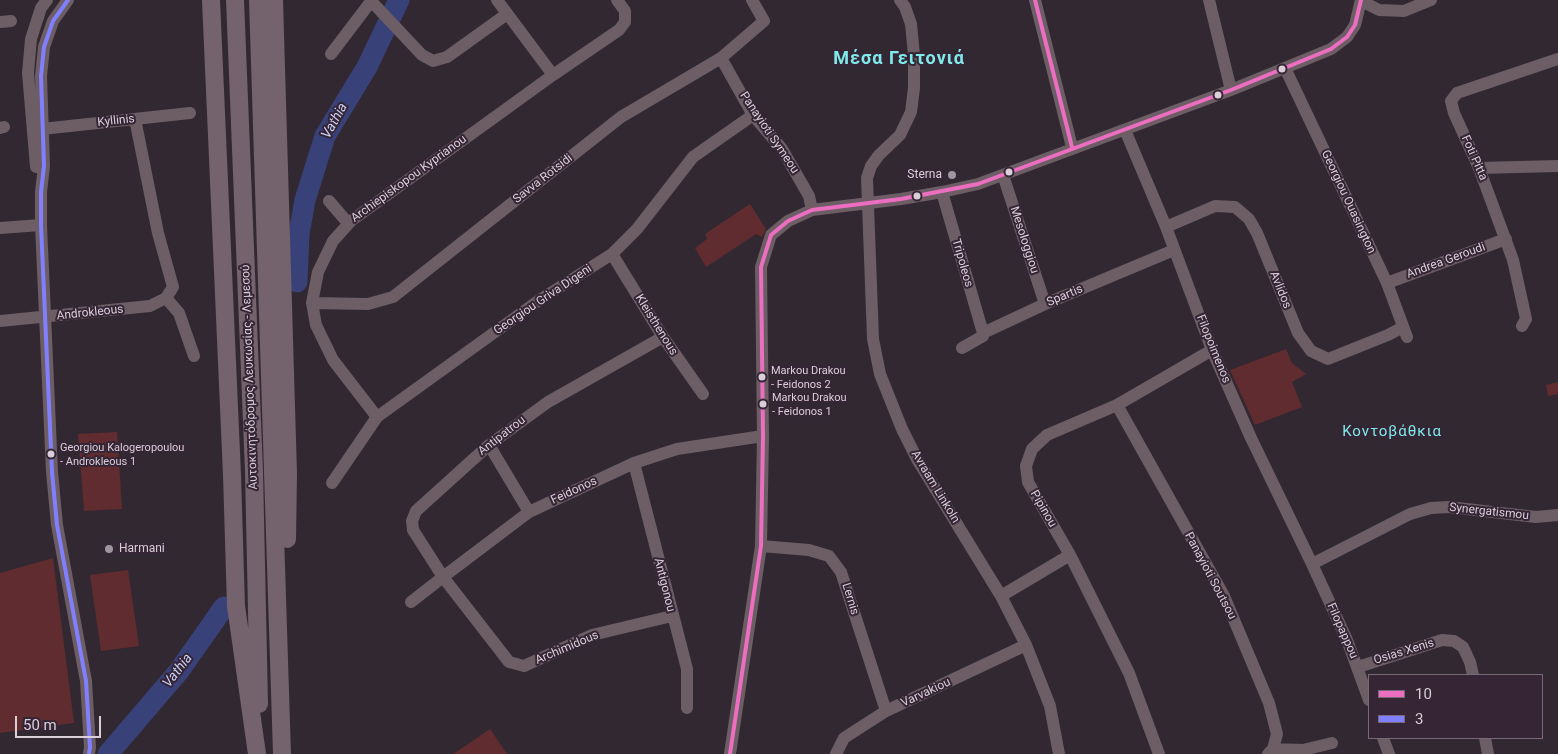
<!DOCTYPE html>
<html>
<head>
<meta charset="utf-8">
<style>
	body { margin:0 }
	#map { position:relative; width:1558px; height:754px; overflow:hidden; background:#322832; font-family:Roboto,sans-serif }
	canvas { display:block }
	.legend { position:absolute; left:1368px; top:674px; width:175px; height:65px; box-sizing:border-box; background:#352535; border:1px solid #776977; margin:0; padding:6px 9px; list-style:none; font-size:15px; color:#dacfd9 }
	.legend li { display:flex; align-items:center; gap:10px; height:25px }
	.legend b { width:25px; border:1px solid #776977 }
	.scale { position:absolute; left:15px; top:716px; width:86px; height:22px; box-sizing:border-box; border:2px solid #dacfd9; border-top:0; padding-left:6px; font-size:15px; line-height:18px; white-space:nowrap; color:#dacfd9; -webkit-text-stroke:4px #352535; paint-order:stroke }
</style>
</head>
<body>
<div id="map">
<canvas width="1558" height="754"></canvas>
<ul class="legend">
<li><b style="height:6px;background:#ec6ec1"></b>10</li>
<li><b style="height:6px;background:#8080ff"></b>3</li>
</ul>
<div class="scale">50 m</div>
</div>
<script>
const ctx = document.querySelector('canvas').getContext('2d');
ctx.lineJoin = 'round';
function fill(path, color) { ctx.fillStyle = color; ctx.fill(path, 'evenodd'); }
const poly = rows => new Path2D(rows.map(r => 'M' + r).join(''));
function trace(path, color, width, dash) { ctx.strokeStyle = color; ctx.lineWidth = width; ctx.lineCap = dash ? 'butt' : 'round'; ctx.setLineDash(dash || []); ctx.stroke(path); }
function drawText(font, color, halo, rows, align = 'center') {
  ctx.font = font + ' Roboto,sans-serif'; ctx.lineWidth = 4; ctx.setLineDash([]); ctx.textBaseline = 'middle'; ctx.strokeStyle = halo; ctx.fillStyle = color; for (const [text, x, y, turn = 0] of rows) {
    ctx.save(); ctx.translate(x, y); ctx.rotate((+turn || 0) * Math.PI / 180); ctx.textAlign = isNaN(turn) ? turn : align; if (halo) ctx.strokeText(text, 0, 0); ctx.fillText(text, 0, 0); ctx.restore();
  }
}
fill(poly([
	[750,204,766,229,762,237,756,234,706,267,695,248,707,239,705,234],
	[1286,349,1292,363,1306,374,1292,382,1302,407,1255,425,1230,370],
	[1558,382,1558,394,1548,396,1546,385],
	[117,432,122,509,84,511,78,434],
	[53,558,74,723,0,733,0,573],
	[128,570,139,646,101,651,90,575],
	[490,729,507,754,453,754]
]), '#602c2f');
trace(poly([
	[297,282,299,234,305,200,325,136,367,67,399,0],
	[108,754,179,671,224,607]
]), '#394179', 21);
trace(poly([
	[68,0,53,21,44,47,41,76,44,166,41,192,41,225,52,472,57,525,86,681,90,747,89,754],
	[497,0,553,75],
	[900,0,905,7,911,24,914,55,914,88,911,112,900,135,879,155,871,166,867,178,873,339,880,374,902,429,917,459,1001,596,1026,645,1050,706,1059,754],
	[1035,0,1072,147],
	[1209,0,1231,90],
	[371,1,422,55,433,61,447,57,507,14],
	[1361,1,1379,10,1404,11,1431,0],
	[0,22,11,21],
	[331,54,372,0],
	[721,58,753,115,782,149,809,196,812,210],
	[1285,68,1387,283,1407,337],
	[0,128,4,127],
	[42,129,190,113],
	[1125,130,1166,227,1212,350,1251,438,1312,564,1347,640,1369,700],
	[36,167,28,73,31,39,41,8,47,0],
	[1479,168,1558,166],
	[1003,175,1045,304],
	[942,192,983,333],
	[329,201,348,223],
	[1166,227,1215,206,1235,207,1249,219,1257,233,1298,333,1311,351,1328,359,1388,335,1403,327],
	[0,228,41,225],
	[612,254,663,337,703,394],
	[1387,283,1506,239],
	[166,298,179,313,194,356],
	[312,303,368,304,393,297,621,117,721,58,764,21,752,0],
	[0,321,150,306,166,298,173,287,158,233,135,119],
	[1522,326,1526,319,1513,260,1479,168,1454,113,1451,101,1457,93,1558,59],
	[663,337,548,402,489,445,416,511,412,521,413,530,443,577,509,662,524,666,592,635,672,616],
	[962,348,983,336,983,333,1045,304,1174,250],
	[1117,405,1224,596,1269,703,1277,734,1273,749,1268,754],
	[377,417,333,360,316,325,312,303,318,272,333,241,351,221,553,75,619,30,625,22,625,11,617,0],
	[489,445,529,512],
	[634,463,687,669,687,708],
	[332,483,377,417,538,301,612,254,637,229,693,157,753,115],
	[761,546,809,550,829,556,841,572,886,711],
	[1312,564,1410,514,1431,508,1449,507,1536,517,1558,515],
	[1001,596,1070,555],
	[411,602,443,577,529,512,634,463,677,449,763,436],
	[1358,667,1442,640,1454,641,1463,647,1470,662,1473,675],
	[1383,738,1389,754],
	[1485,738,1488,754],
	[1273,749,1303,750,1332,743],
	[730,754,761,546,763,436,761,267,771,235,788,221,812,210,901,199,942,192,978,184,1231,90,1331,49,1347,37,1355,25,1361,0],
	[836,754,844,738,886,711,1026,645],
	[1159,754,1129,673,1070,555,1028,482,1026,466,1032,449,1047,435,1117,405,1212,350]
]), '#6d5d64', 12);
trace(poly([
	[211,0,232,475,236,606,257,754],
	[235,0,254,471,259,704],
	[258,0,282,754],
	[274,0,288,474,287,539]
]), '#74626c', 18);
trace(poly([
	[1035,0,1072,147],
	[730,754,761,546,763,436,761,267,771,235,788,221,812,210,901,199,978,184,1231,90,1331,49,1347,37,1355,25,1361,0]
]), '#ec6ec1', 4);
trace(poly([
	[68,0,53,21,44,47,41,76,44,166,41,192,41,225,52,472,57,525,86,681,90,747,89,754]
]), '#8080ff', 4);
for (const [x, y, r, color] of [
	[1282,69,4.5,"#dacfd9"],
	[1218,95,4.5,"#dacfd9"],
	[1009,172,4.5,"#dacfd9"],
	[952,175,5,"#9f959f"],
	[917,196,4.5,"#dacfd9"],
	[762,377,4.5,"#dacfd9"],
	[763,404,4.5,"#dacfd9"],
	[51,454,4.5,"#dacfd9"],
	[109,549,5,"#9f959f"]
]) { const dot = new Path2D(); dot.arc(x, y, r, 0, 2 * Math.PI); ctx.fillStyle = color; ctx.fill(dot); trace(dot, '#352535', 2); }
drawText('11px', '#dacfd9', '#352535', [
	["Markou Drakou",771,371],
	["- Feidonos 2",771,385],
	["Markou Drakou",772,398],
	["- Feidonos 1",772,412],
	["Georgiou Kalogeropoulou",60,448],
	["- Androkleous 1",60,462]
], 'left');
drawText('12px', '#dacfd9', '#352535', [
	["Kyllinis",116,121,-6],
	["Panayioti Symeou",769,133,56],
	["Foti Pitta",1474,158,66],
	["Archiepiskopou Kyprianou",409,179,-36],
	["Savva Rotsidi",543,179,-38],
	["Georgiou Ouasington",1348,202,65],
	["Mesologgiou",1024,240,72],
	["Andrea Geroudi",1446,261,-20],
	["Tripoleos",962,263,74],
	["Avlidos",1280,290,68],
	["Spartis",1065,296,-23],
	["Georgiou Griva Digeni",543,300,-34],
	["Androkleous",90,313,-6],
	["Kleisthenous",656,325,58],
	["Filopoimenos",1213,349,68],
	["Αυτοκινητόδρομος Λευκωσίας - Λεμεσού",250,377,-92],
	["Antipatrou",502,436,-38],
	["Avraam Linkoln",935,487,59],
	["Feidonos",574,491,-25],
	["Pipinou",1043,509,60],
	["Synergatismou",1489,512,6],
	["Panayioti Soutsou",1210,576,62],
	["Antigonou",664,585,76],
	["Lernis",850,599,73],
	["Filopappou",1342,631,66],
	["Archimidous",567,648,-23],
	["Osias Xenis",1404,652,-17],
	["Varvakiou",926,693,-25]
]);
drawText('12px', '#dacfd9', '#352535', [
	["Sterna",942,175],
	["Harmani",119,549,"left"]
], 'right');
drawText('italic 14px', '#c7d0f5', '#352535', [
	["Vathia",335,121,-61],
	["Vathia",178,671,-52]
]);
ctx.letterSpacing = '1px';
drawText('15px', '#7eeae9', '#352535', [
	["Κοντοβάθκια",1392,432]
]);
ctx.letterSpacing = '0px';
ctx.letterSpacing = '1px';
drawText('bold 18px', '#7eeae9', '#352535', [
	["Μέσα Γειτονιά",899,59]
]);
ctx.letterSpacing = '0px';
</script>
</body>
</html>
